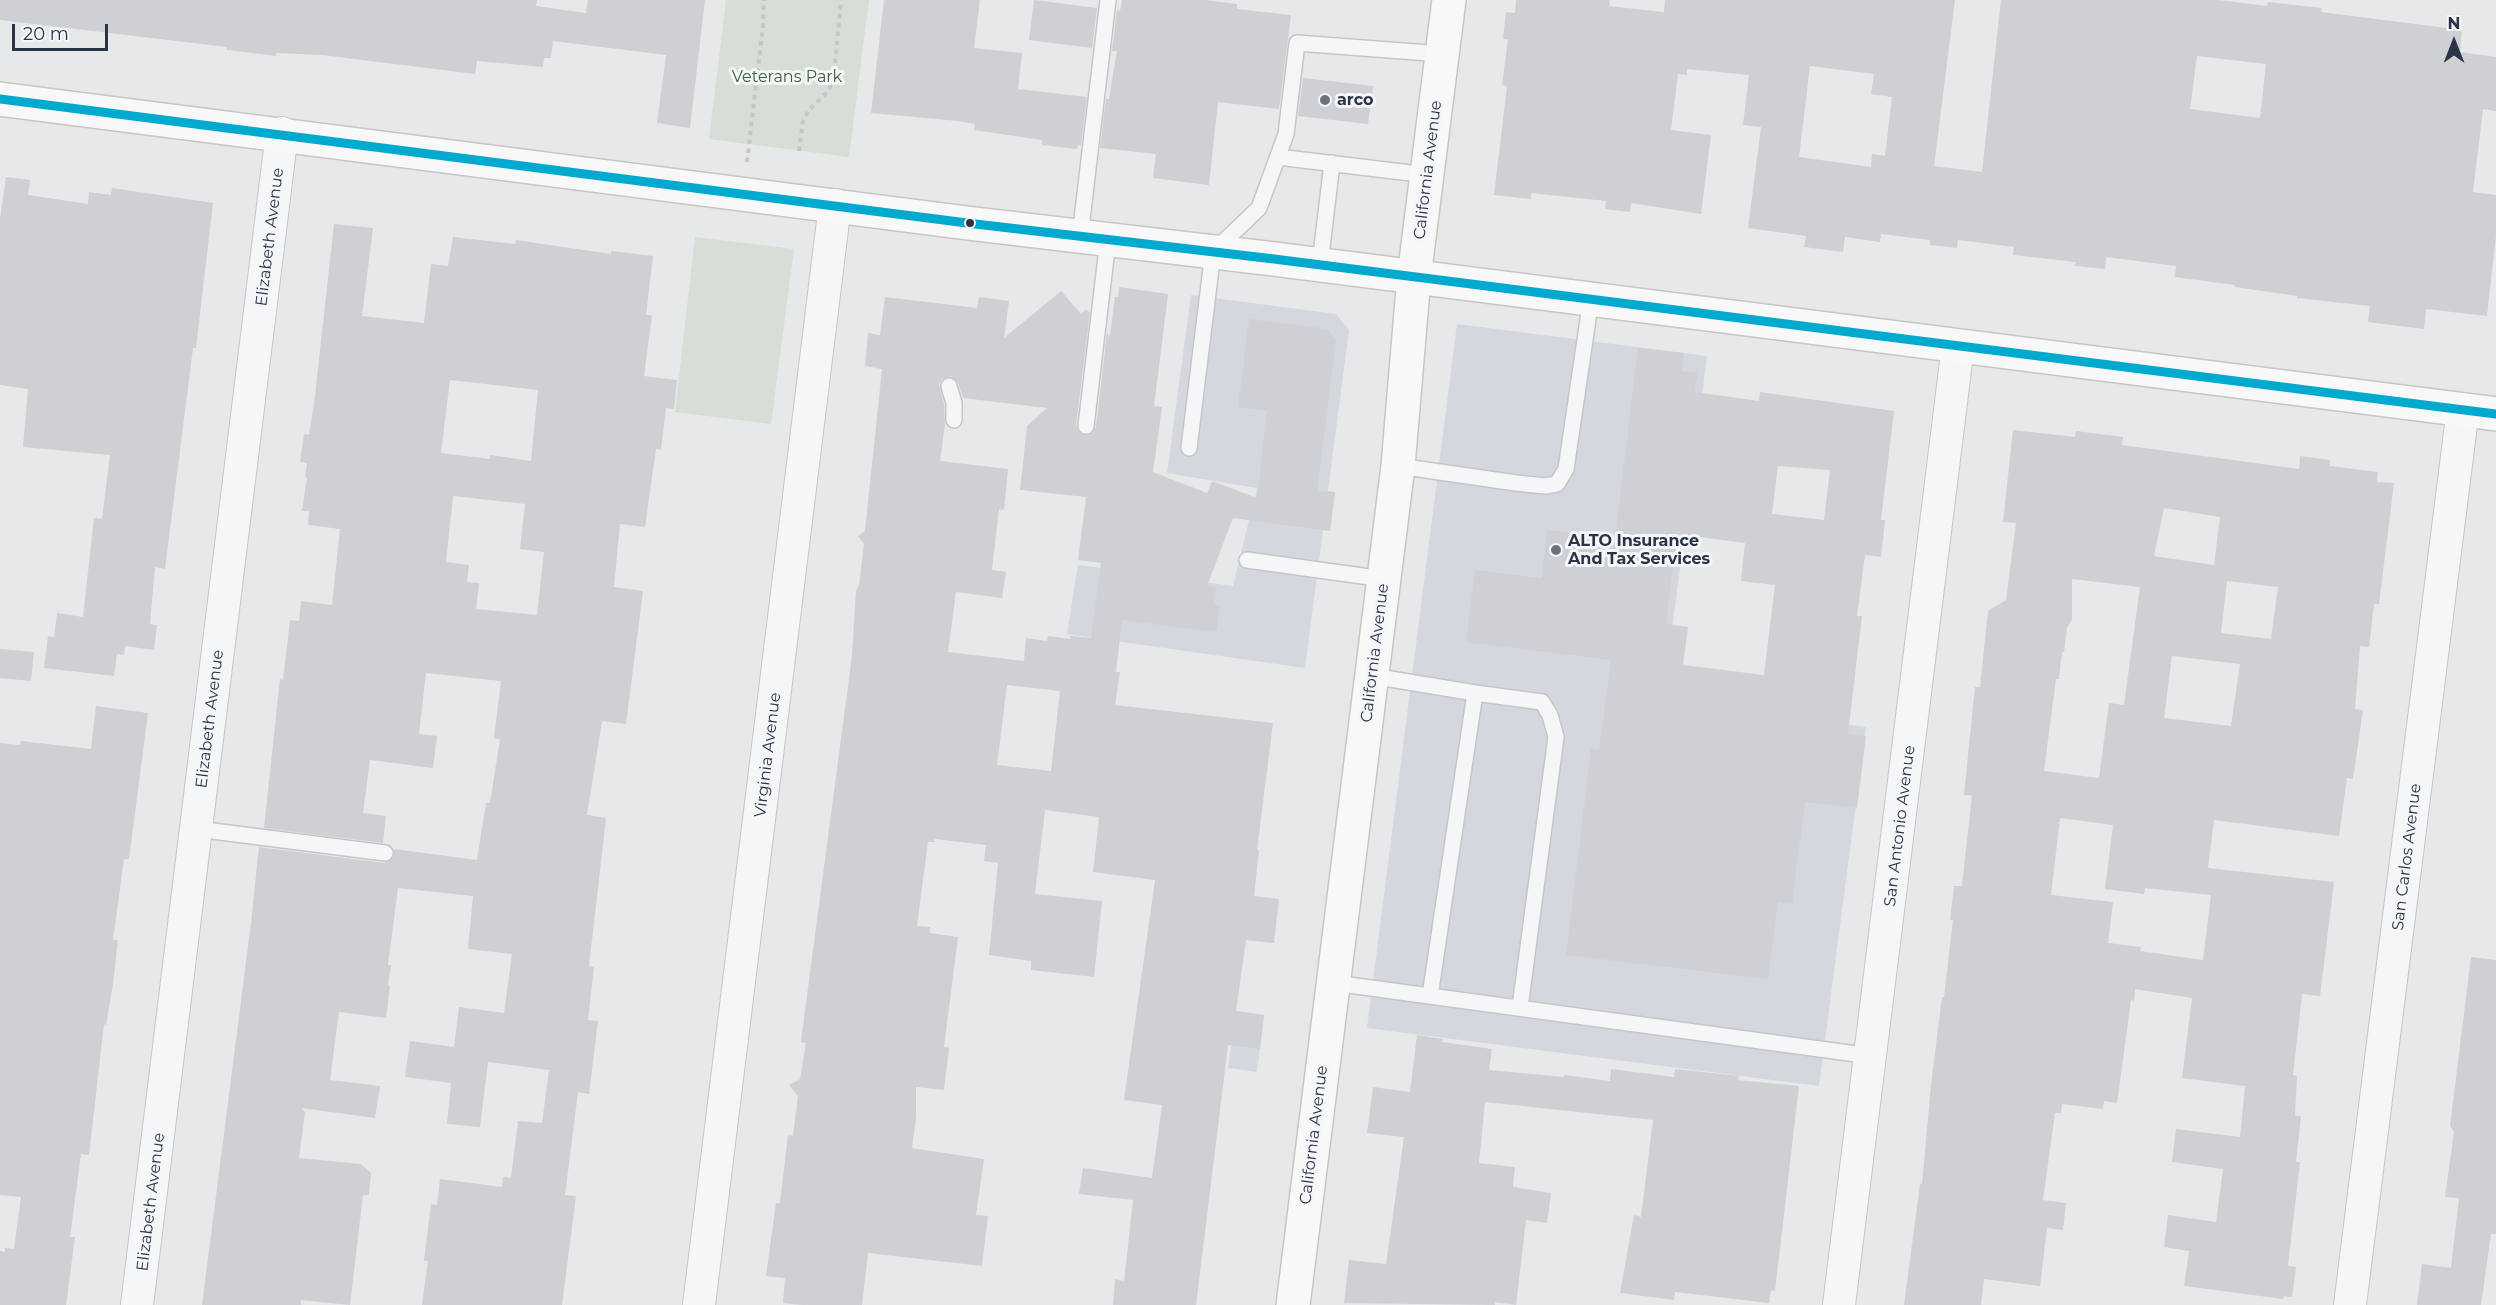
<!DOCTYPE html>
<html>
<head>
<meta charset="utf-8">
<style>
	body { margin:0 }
	#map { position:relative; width:2496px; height:1305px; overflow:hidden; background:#e6e8ea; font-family:Montserrat,sans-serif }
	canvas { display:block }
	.north { position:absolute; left:2424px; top:12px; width:60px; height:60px; -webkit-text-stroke:4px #f4f6f9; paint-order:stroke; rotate:0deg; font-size:16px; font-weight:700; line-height:24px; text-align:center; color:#2b3445 }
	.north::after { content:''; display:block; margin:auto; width:21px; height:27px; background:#2b3445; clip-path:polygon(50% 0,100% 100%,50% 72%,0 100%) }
	.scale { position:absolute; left:12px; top:24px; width:96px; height:27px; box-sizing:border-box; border:3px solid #2b3445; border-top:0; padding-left:8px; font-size:18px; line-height:21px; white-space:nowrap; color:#2b3445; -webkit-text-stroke:4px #f4f6f9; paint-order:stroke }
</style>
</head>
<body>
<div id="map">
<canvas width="2496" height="1305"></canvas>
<div class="north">N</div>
<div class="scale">20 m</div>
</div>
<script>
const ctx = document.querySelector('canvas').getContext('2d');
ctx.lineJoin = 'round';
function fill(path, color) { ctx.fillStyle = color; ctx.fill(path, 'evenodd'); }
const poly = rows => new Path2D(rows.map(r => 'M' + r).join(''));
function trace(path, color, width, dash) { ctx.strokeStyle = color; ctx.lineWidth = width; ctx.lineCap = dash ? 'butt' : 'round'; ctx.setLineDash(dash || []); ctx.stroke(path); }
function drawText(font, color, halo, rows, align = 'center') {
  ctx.font = font + ' Montserrat,sans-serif'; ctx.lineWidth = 6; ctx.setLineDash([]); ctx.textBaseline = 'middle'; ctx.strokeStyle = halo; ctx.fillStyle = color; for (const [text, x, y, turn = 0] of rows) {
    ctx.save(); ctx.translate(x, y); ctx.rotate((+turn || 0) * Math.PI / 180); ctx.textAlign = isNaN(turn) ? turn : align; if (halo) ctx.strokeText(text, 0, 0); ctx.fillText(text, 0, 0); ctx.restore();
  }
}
fill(poly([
	[1191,295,1336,314,1349,330,1328,491,1335,492,1330,531,1323,530,1305,668,1067,634,1078,565,1233,586,1257,488,1167,473],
	[1457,324,1707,356,1663,701,1866,727,1819,1086,1367,1028],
	[1236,1011,1264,1015,1257,1072,1228,1068]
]), '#d4d7dd');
fill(poly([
	[726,0,869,0,849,157,709,139],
	[695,237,794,249,771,424,675,412]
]), '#d6ded6');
fill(poly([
	[0,0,537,0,536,6,586,13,588,0,705,0,690,128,657,123,666,55,553,41,551,58,544,58,543,67,477,61,475,74,322,55,276,53,276,56,227,50,227,47,0,20],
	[884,0,980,0,974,48,1022,53,1018,89,1087,97,1081,145,1078,145,1077,149,1042,145,1042,140,974,130,975,124,958,121,871,113],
	[1034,0,1097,8,1092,48,1029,40],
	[1122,0,1205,0,1237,4,1237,9,1291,15,1279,109,1218,102,1209,185,1153,178,1156,154,1100,148,1106,99,1109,99,1117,51,1112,51,1117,10,1120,11],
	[1516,0,1610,0,1609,6,1664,12,1665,0,1955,0,1934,166,1982,172,2001,0,2218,0,2267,6,2268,2,2322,8,2321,12,2462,30,2460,52,2496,57,2496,111,2483,109,2473,192,2496,195,2496,236,2487,316,2426,309,2424,329,2368,322,2370,306,2297,298,2297,296,2235,287,2235,285,2175,277,2176,266,2106,257,2105,269,2075,266,2076,262,2013,255,2014,247,1958,240,1957,248,1930,245,1930,240,1881,234,1880,242,1845,237,1843,252,1804,247,1806,236,1748,228,1761,127,1743,125,1749,75,1687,69,1687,75,1678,74,1671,130,1711,135,1701,214,1631,203,1630,212,1605,209,1606,201,1531,193,1531,199,1494,195,1507,86,1502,85,1508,39,1503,39,1506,12,1515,13],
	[2197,56,2266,64,2260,118,2190,109],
	[1810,66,1874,74,1871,94,1892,97,1885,156,1872,154,1871,167,1799,157],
	[1303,78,1373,86,1368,124,1298,116],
	[6,177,30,180,28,195,88,204,89,192,111,195,112,188,213,203,196,348,193,348,165,569,155,567,150,624,157,625,154,650,125,646,124,655,117,654,114,676,44,668,48,636,54,637,57,613,83,617,94,518,102,519,110,455,23,447,28,389,0,385,0,219],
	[334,224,373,228,362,316,424,323,431,264,448,266,453,237,515,244,516,240,611,254,611,251,653,256,646,315,652,315,644,376,677,380,674,409,666,408,661,450,656,449,645,527,620,524,614,587,643,591,626,724,602,721,587,815,606,818,589,966,594,967,588,1020,598,1021,589,1094,578,1092,565,1195,576,1196,562,1305,422,1305,428,1261,424,1261,431,1204,437,1205,440,1179,502,1187,503,1177,511,1178,518,1121,542,1123,549,1070,488,1062,480,1127,447,1124,451,1083,405,1077,410,1041,454,1047,459,1007,504,1013,512,954,468,949,473,896,398,888,388,965,391,965,388,985,390,986,386,1018,339,1012,330,1080,380,1086,375,1118,301,1108,305,1112,299,1158,361,1164,371,1173,369,1195,363,1195,350,1305,301,1300,301,1305,202,1305,251,923,259,847,384,863,393,858,394,849,477,860,486,803,490,803,500,739,494,738,501,681,426,673,419,734,437,736,433,768,370,760,363,813,386,816,383,843,264,828,280,679,283,680,290,620,299,621,301,601,332,605,340,529,308,525,309,511,302,511,307,478,305,477,307,463,300,462,304,434,309,435,314,404],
	[450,380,538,390,531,461,490,455,490,459,441,453],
	[453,496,525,504,520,549,544,552,537,615,476,609,479,583,467,582,469,565,446,562],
	[1119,287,1168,294,1154,406,1162,407,1153,472,1207,493,1212,481,1257,498,1267,411,1238,407,1249,319,1327,329,1336,340,1317,491,1335,492,1330,531,1233,518,1207,586,1216,587,1214,604,1220,606,1216,632,1122,620,1116,672,1120,672,1115,705,1273,723,1257,850,1259,850,1254,896,1279,899,1274,943,1246,940,1236,1011,1264,1015,1260,1049,1228,1045,1196,1305,1113,1305,1115,1279,1124,1281,1133,1200,1079,1194,1083,1168,1152,1178,1162,1105,1124,1100,1155,880,1093,872,1099,817,1045,810,1035,894,1102,901,1094,977,1031,970,1031,961,989,955,998,863,984,861,986,845,935,839,934,842,928,842,917,926,930,927,930,933,958,937,944,1047,949,1048,944,1090,916,1087,916,1118,912,1148,984,1159,976,1215,988,1216,982,1266,868,1253,862,1305,802,1305,783,1303,785,1278,766,1276,776,1203,780,1203,788,1135,793,1136,798,1096,789,1085,800,1079,806,1043,801,1042,804,1018,852,656,856,591,859,585,864,544,858,536,865,531,882,369,865,366,868,333,880,335,885,297,977,308,979,297,1009,301,1004,338,1061,291,1081,314,1086,309,1090,313,1076,425,1080,433,1089,435,1096,427,1107,333,1110,336,1115,297,1118,297],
	[951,376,958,383,963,398,1047,408,1027,426,1020,490,1086,497,1078,560,1101,563,1091,638,1070,636,1070,639,1048,636,1047,641,1026,638,1024,661,948,652,956,592,1002,598,1006,572,992,570,999,509,1004,510,1008,469,940,461,945,424,944,404,939,384,942,379],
	[1007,685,1060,691,1051,771,997,765],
	[1638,348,1684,353,1682,371,1697,373,1695,392,1759,401,1760,392,1894,411,1881,520,1885,520,1881,557,1865,555,1857,616,1862,616,1848,734,1866,736,1857,808,1805,802,1792,904,1778,902,1768,979,1566,955,1591,749,1599,750,1611,660,1466,642,1475,570,1542,578,1547,530,1615,538],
	[1778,466,1830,470,1824,520,1772,514],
	[1677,534,1745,543,1741,581,1775,585,1764,675,1683,665,1688,627,1666,624],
	[2013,430,2075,437,2076,431,2123,437,2122,445,2299,469,2300,456,2330,460,2330,466,2378,472,2377,482,2394,483,2379,604,2374,604,2369,647,2360,646,2355,709,2363,710,2353,779,2347,778,2339,836,2214,820,2208,868,2334,882,2320,996,2302,994,2293,1075,2297,1076,2295,1116,2301,1116,2296,1162,2300,1162,2288,1266,2296,1267,2292,1297,2284,1296,2283,1299,2184,1286,2189,1251,2164,1247,2168,1215,2216,1222,2223,1169,2172,1162,2176,1129,2240,1137,2245,1086,2182,1078,2192,998,2135,989,2134,1001,2131,1000,2117,1103,2104,1101,2103,1109,2062,1104,2061,1113,2055,1113,2043,1200,2066,1203,2063,1230,2047,1228,2040,1286,1984,1279,1981,1305,1904,1305,1920,1184,1922,1184,1931,1085,1942,997,1944,997,1953,920,1950,920,1954,886,1962,886,1972,795,1964,795,1975,687,1980,687,1988,611,2006,600,2016,523,2003,522],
	[2164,508,2220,517,2214,565,2154,556],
	[2072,579,2140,587,2124,705,2109,703,2099,778,2044,771,2056,679,2059,679,2062,652,2064,652,2067,628,2072,619],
	[2227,581,2278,587,2271,639,2221,633],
	[2172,656,2240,664,2231,726,2164,718],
	[2060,818,2113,825,2105,889,2144,894,2145,888,2211,895,2203,960,2140,951,2141,947,2108,943,2113,902,2051,895],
	[0,649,34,652,31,681,0,678],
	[96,706,148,713,129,859,124,859,113,940,118,940,113,984,106,1025,104,1024,89,1155,81,1154,70,1237,75,1237,66,1305,0,1305,0,1251,5,1252,5,1248,14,1249,21,1197,0,1195,0,743,20,745,21,741,91,749],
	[2471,957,2496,960,2496,1234,2491,1234,2481,1305,2417,1305,2422,1264,2451,1268,2459,1198,2445,1197,2454,1132,2450,1126],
	[1417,1035,1443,1039,1442,1042,1492,1049,1489,1070,1564,1077,1564,1075,1610,1081,1611,1069,1674,1077,1675,1069,1739,1076,1738,1080,1799,1086,1775,1291,1771,1290,1769,1303,1675,1292,1674,1300,1620,1293,1634,1215,1641,1217,1653,1120,1485,1102,1479,1163,1515,1167,1513,1187,1551,1193,1547,1223,1526,1220,1516,1305,1495,1302,1495,1305,1344,1303,1349,1260,1386,1264,1404,1137,1367,1133,1373,1087,1410,1092]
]), '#ced0d3');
const lane = poly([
	[1278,157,1427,175],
	[1080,236,1108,0],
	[1320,264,1332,163],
	[949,386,954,403,954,420],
	[1086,426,1108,240],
	[1189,448,1213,252,1259,208,1286,134,1297,43,1442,54],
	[1398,466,1516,483,1545,486,1557,484,1566,469,1591,299],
	[1247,560,1384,579],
	[1372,676,1475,693],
	[197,829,385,853],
	[1334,983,1871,1056],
	[1430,996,1475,693,1542,702,1550,715,1556,737,1520,1007]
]);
const street = poly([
	[137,1305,282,133],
	[699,1305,835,205],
	[1839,1305,1958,346],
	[2350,1305,2463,409]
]);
const secondary = poly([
	[0,99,967,223,1274,259,2496,414],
	[1293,1305,1398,466,1414,277,1449,0]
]);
trace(lane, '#c4c6c8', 18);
trace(street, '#c4c6c8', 34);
trace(secondary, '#c4c6c8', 36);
trace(poly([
	[799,151,803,121,808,111,829,90,834,75,841,0],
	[747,162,763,26,764,0]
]), '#c5c6ca', 4, [4.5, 4.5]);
trace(lane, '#f5f6f7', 15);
trace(street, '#f5f6f7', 32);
trace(secondary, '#f8f8f8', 33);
trace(poly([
	[0,99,967,223,1274,259,2496,414]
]), '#00a9ce', 9);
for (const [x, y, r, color] of [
	[1325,100,6,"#6c737f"],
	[970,223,5,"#2b3445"],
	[1556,550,6,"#6c737f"]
]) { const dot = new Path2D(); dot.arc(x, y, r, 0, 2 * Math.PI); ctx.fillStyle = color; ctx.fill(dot); trace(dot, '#f4f6f9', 2); }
drawText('16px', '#3f6138', '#f4f6f9', [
	["Veterans Park",787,77]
]);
drawText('bold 16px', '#2b3445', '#f4f6f9', [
	["arco",1337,100],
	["ALTO Insurance",1568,541],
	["And Tax Services",1568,559]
], 'left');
drawText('16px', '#2b3445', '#f4f6f9', [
	["California Avenue",1428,170,-83],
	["Elizabeth Avenue",270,237,-83],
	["California Avenue",1375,653,-83],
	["Elizabeth Avenue",210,719,-83],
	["Virginia Avenue",768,755,-83],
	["San Antonio Avenue",1900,826,-83],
	["San Carlos Avenue",2407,857,-83],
	["California Avenue",1314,1135,-83],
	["Elizabeth Avenue",151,1202,-83]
]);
</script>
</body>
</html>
